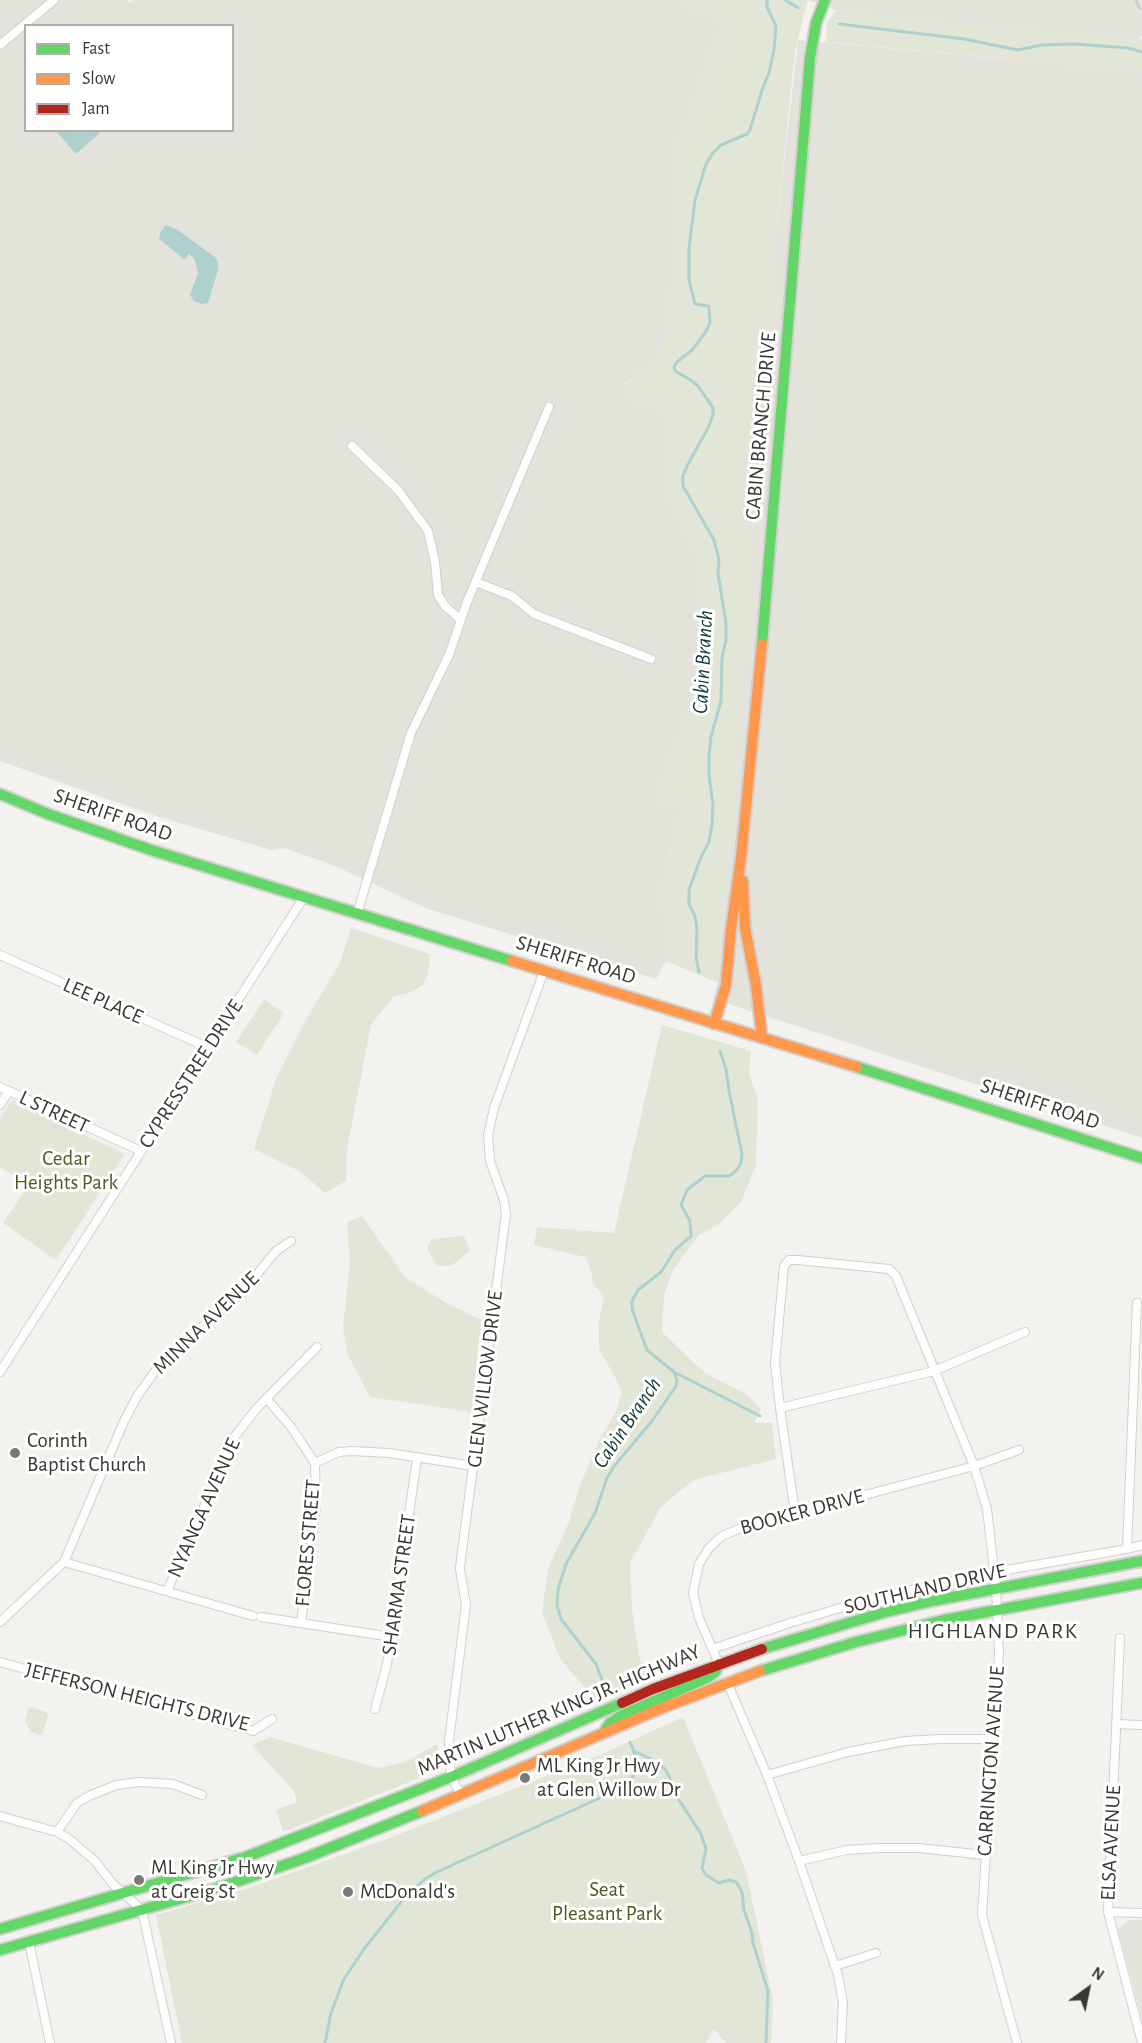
<!DOCTYPE html>
<html>
<head>
<meta charset="utf-8">
<style>
	body { margin:0 }
	#map { position:relative; width:1142px; height:2043px; overflow:hidden; background:#f3f2ef; font-family:"Alegreya Sans",sans-serif }
	canvas { display:block }
	.legend { position:absolute; left:24px; top:24px; width:210px; height:108px; box-sizing:border-box; background:#fffffe; border:2px solid #b0afae; margin:0; padding:8px 10px; list-style:none; font-size:18px; color:#393836 }
	.legend li { display:flex; align-items:center; gap:12px; height:30px }
	.legend b { width:30px; border:2px solid #b0afae }
	.north { position:absolute; left:1058px; top:1959px; width:60px; height:60px; -webkit-text-stroke:4px #fffffe; paint-order:stroke; rotate:33deg; font-size:16px; font-weight:700; line-height:24px; text-align:center; color:#393836 }
	.north::after { content:''; display:block; margin:auto; width:21px; height:27px; background:#393836; clip-path:polygon(50% 0,100% 100%,50% 72%,0 100%) }
</style>
</head>
<body>
<div id="map">
<canvas width="1142" height="2043"></canvas>
<ul class="legend">
<li><b style="height:8px;background:#63d668"></b>Fast</li>
<li><b style="height:8px;background:#ff974d"></b>Slow</li>
<li><b style="height:8px;background:#b3261e"></b>Jam</li>
</ul>
<div class="north">N</div>
</div>
<script>
const ctx = document.querySelector('canvas').getContext('2d');
ctx.lineJoin = 'round';
function fill(path, color) { ctx.fillStyle = color; ctx.fill(path, 'evenodd'); }
const poly = rows => new Path2D(rows.map(r => 'M' + r).join(''));
function trace(path, color, width, dash) { ctx.strokeStyle = color; ctx.lineWidth = width; ctx.lineCap = dash ? 'butt' : 'round'; ctx.setLineDash(dash || []); ctx.stroke(path); }
function drawText(font, color, halo, rows, align = 'center') {
  ctx.font = font + ' "Alegreya Sans",sans-serif'; ctx.lineWidth = 6; ctx.setLineDash([]); ctx.textBaseline = 'middle'; ctx.strokeStyle = halo; ctx.fillStyle = color; for (const [text, x, y, turn = 0] of rows) {
    ctx.save(); ctx.translate(x, y); ctx.rotate((+turn || 0) * Math.PI / 180); ctx.textAlign = isNaN(turn) ? turn : align; if (halo) ctx.strokeText(text, 0, 0); ctx.fillText(text, 0, 0); ctx.restore();
  }
}
fill(poly([
	[0,0,127,0,130,3,133,0,686,0,688,8,722,22,674,154,673,281,663,351,649,368,626,383,623,400,663,407,668,459,667,496,699,558,700,636,694,696,654,801,682,810,659,893,668,931,666,961,656,979,428,909,330,864,284,848,271,850,156,816,0,761],
	[26,26,232,26,232,130,26,130],
	[808,0,1142,0,1142,36,1073,34,954,23,836,10],
	[798,40,1142,71,1142,1138,713,999,718,982,723,908,731,841,736,740,747,644,750,553,776,236],
	[1129,1920,1142,1920,1142,2019,1118,1929]
]), '#e4e3db');
fill(poly([
	[686,0,808,0,795,51,776,236,750,553,747,644,736,740,731,841,723,908,718,983,666,961,668,931,659,893,682,811,654,801,694,696,700,636,699,558,667,496,668,459,663,407,622,401,626,384,649,368,663,351,673,281,674,154,722,22,688,8],
	[836,10,1073,34,1140,36,1142,41,1142,71,826,42,827,23],
	[351,928,430,954,428,974,423,985,409,993,394,996,371,1025,347,1149,346,1181,325,1193,301,1172,254,1149,276,1079,309,1014,340,963],
	[264,999,284,1013,257,1055,236,1042],
	[662,1025,751,1051,749,1074,758,1099,756,1165,741,1202,718,1225,699,1235,673,1270,664,1295,662,1332,705,1373,748,1395,761,1409,754,1423,772,1423,776,1459,693,1480,661,1507,630,1563,632,1609,640,1660,647,1675,621,1690,596,1700,560,1659,542,1612,548,1569,569,1522,580,1485,601,1437,616,1411,622,1392,614,1375,599,1350,599,1322,604,1296,593,1284,591,1270,585,1257,534,1245,537,1227,614,1233],
	[12,1100,125,1154,56,1260,3,1223,28,1185,0,1167,0,1118],
	[362,1216,405,1277,446,1303,481,1320,472,1412,370,1397,347,1353,343,1327,350,1262,347,1222],
	[464,1236,470,1251,451,1266,437,1266,427,1248,432,1239],
	[31,1707,46,1712,48,1716,42,1734,38,1735,30,1731,25,1721,28,1709],
	[683,1717,746,1871,773,2000,771,2043,726,2043,714,2029,706,2043,182,2043,156,1915,252,1887,384,1840,600,1755],
	[270,1737,379,1768,405,1762,437,1744,440,1768,407,1783,283,1832,276,1810,297,1802,294,1791,252,1745]
]), '#e2e6d6');
fill(poly([
	[56,131,102,131,76,154],
	[166,225,178,230,216,258,218,263,218,270,208,303,202,304,194,301,190,295,198,273,194,258,189,254,184,259,159,239,160,233]
]), '#aed0cf');
trace(poly([
	[785,0,798,8],
	[839,24,964,39,1018,50,1042,45,1075,44,1128,48,1142,52],
	[699,972,696,957,697,931,695,916,689,904,689,890,701,857,709,842,712,824,713,804,709,775,709,757,711,736,721,701,722,658,726,640,726,623,718,574,719,559,714,540,683,486,683,476,688,464,708,428,713,415,713,408,698,386,689,379,675,371,674,367,677,362,692,350,705,333,710,323,709,308,708,306,695,304,689,280,689,249,695,200,706,164,713,153,721,145,747,134,750,130,762,90,769,73,774,50,776,26,767,7,767,0],
	[674,1372,760,1416],
	[606,1690,596,1664,561,1619,557,1606,558,1590,566,1564,595,1513,607,1478,615,1465,652,1421,676,1386,677,1380,674,1372,647,1350,632,1309,632,1301,638,1290,661,1272,675,1250,691,1236,690,1221,681,1205,687,1190,705,1176,729,1176,737,1170,741,1163,742,1154,729,1091,726,1069,720,1051],
	[634,1751,655,1761,665,1769,669,1776,674,1792,701,1834,706,1849,702,1868,706,1875,719,1883,729,1880,736,1882,742,1892,744,1910,752,1933,753,1943,768,1991,766,2043],
	[325,2043,331,2013,344,1979,364,1949,406,1896,425,1879,437,1872,624,1787,629,1783,637,1769,638,1762,630,1742]
]), '#aed0cf', 3);
const street = poly([
	[0,45,54,0],
	[352,446,398,490,428,531,435,562,438,595,445,606,461,620],
	[476,582,512,596,534,614,651,659],
	[357,914,411,733,449,655,467,602,549,407],
	[0,955,207,1047],
	[0,1087,141,1151],
	[0,1105,9,1091],
	[0,1372,304,897],
	[267,1399,291,1427,315,1463,316,1508,301,1623],
	[780,1408,934,1371,1025,1332],
	[315,1463,339,1452,352,1451,389,1453,474,1466],
	[795,1513,780,1408,775,1363,784,1266,789,1260,798,1260,889,1269,896,1276,974,1466,987,1509,996,1588,999,1653,982,1915,1017,2043],
	[1127,1549,1137,1303],
	[64,1562,253,1616],
	[167,1591,235,1436,257,1408,317,1347],
	[261,1617,392,1637],
	[0,1622,64,1562,125,1419,138,1395,156,1370,169,1355,241,1294,276,1251,291,1241],
	[1120,1638,1108,1912,1142,2043],
	[712,1649,790,1623,870,1599,995,1572,1127,1549,1142,1545],
	[0,1662,253,1731,272,1719],
	[719,1664,699,1618,693,1593,699,1564,709,1548,722,1536,741,1528,974,1466,1019,1450],
	[727,1682,767,1775,799,1861,838,1975,843,2003,841,2043],
	[375,1709,387,1664,417,1459],
	[1117,1724,1142,1725],
	[767,1775,848,1752,905,1741,941,1739,994,1739],
	[461,1795,451,1777,449,1741,466,1605,460,1569,461,1559,506,1214,504,1200,490,1161,488,1135,494,1108,544,971],
	[0,1816,57,1832,69,1839,94,1860,113,1884,142,1910,171,2043],
	[57,1832,77,1803,89,1796,116,1785,139,1782,173,1784,202,1795],
	[799,1861,847,1850,878,1848,918,1848,985,1855],
	[1108,1912,1142,1913],
	[29,1942,50,2043],
	[835,1966,876,1953]
]);
const fast = poly([
	[762,644,810,58,816,23,825,0],
	[0,794,48,814,151,850,512,961],
	[857,1067,1142,1158],
	[762,1649,882,1613,932,1601,1142,1561],
	[760,1671,856,1642,944,1620,1142,1583],
	[606,1729,610,1723,624,1714,707,1678,715,1672,719,1664],
	[0,1929,246,1857,451,1777,622,1703],
	[0,1950,215,1889,305,1858,422,1811]
]);
const slow = poly([
	[743,881,745,928,756,985,762,1038],
	[512,961,857,1067],
	[714,1024,726,985,731,929,741,858,762,644],
	[422,1811,662,1708,760,1671]
]);
const jam = poly([
	[622,1703,653,1689,762,1649]
]);
trace(street, '#d0d0cd', 10);
trace(fast, '#d0d0cd', 14);
trace(slow, '#d0d0cd', 14);
trace(jam, '#d0d0cd', 14);
trace(street, '#fdfdfd', 8);
trace(fast, '#63d668', 10);
trace(slow, '#ff974d', 10);
trace(jam, '#b3261e', 10);
trace(poly([
	[1136,0,1142,15]
]), '#cecece', 3, [10, 10]);
for (const [x, y, r, color] of [
	[15,1453,6,"#7a7977"],
	[525,1778,6,"#7a7977"],
	[139,1880,6,"#7a7977"],
	[348,1892,6,"#7a7977"]
]) { const dot = new Path2D(); dot.arc(x, y, r, 0, 2 * Math.PI); ctx.fillStyle = color; ctx.fill(dot); trace(dot, '#fffffe', 2); }
drawText('21px', '#393836', '#fffffe', [
	["CABIN BRANCH DRIVE",761,426,-85],
	["SHERIFF ROAD",113,815,19],
	["SHERIFF ROAD",576,960,17],
	["LEE PLACE",103,1001,24],
	["CYPRESSTREE DRIVE",191,1074,-57],
	["SHERIFF ROAD",1040,1104,18],
	["L STREET",54,1112,25],
	["MINNA AVENUE",206,1323,-44],
	["GLEN WILLOW DRIVE",485,1379,-83],
	["NYANGA AVENUE",204,1508,-66],
	["BOOKER DRIVE",802,1512,-15],
	["FLORES STREET",308,1543,-85],
	["SHARMA STREET",399,1585,-82],
	["SOUTHLAND DRIVE",925,1589,-13],
	["JEFFERSON HEIGHTS DRIVE",137,1697,14],
	["MARTIN LUTHER KING JR. HIGHWAY",559,1710,-23],
	["CARRINGTON AVENUE",991,1761,-86],
	["ELSA AVENUE",1111,1843,-87]
]);
drawText('21px', '#4e5a22', '#fffffe', [
	["Cedar",66,1159],
	["Heights Park",66,1183],
	["Seat",607,1890],
	["Pleasant Park",607,1914]
]);
drawText('21px', '#393836', '#fffffe', [
	["Corinth",27,1441],
	["Baptist Church",27,1465],
	["ML King Jr Hwy",537,1766],
	["at Glen Willow Dr",537,1790],
	["ML King Jr Hwy",151,1868],
	["at Greig St",151,1892],
	["McDonald's",360,1892]
], 'left');
drawText('italic 22px', '#0d3c3c', '#fffffe', [
	["Cabin Branch",703,662,-87],
	["Cabin Branch",627,1423,-56]
]);
ctx.letterSpacing = '1.5px';
drawText('22px', '#393836', '#fffffe', [
	["HIGHLAND PARK",993,1631]
]);
ctx.letterSpacing = '0px';
</script>
</body>
</html>
